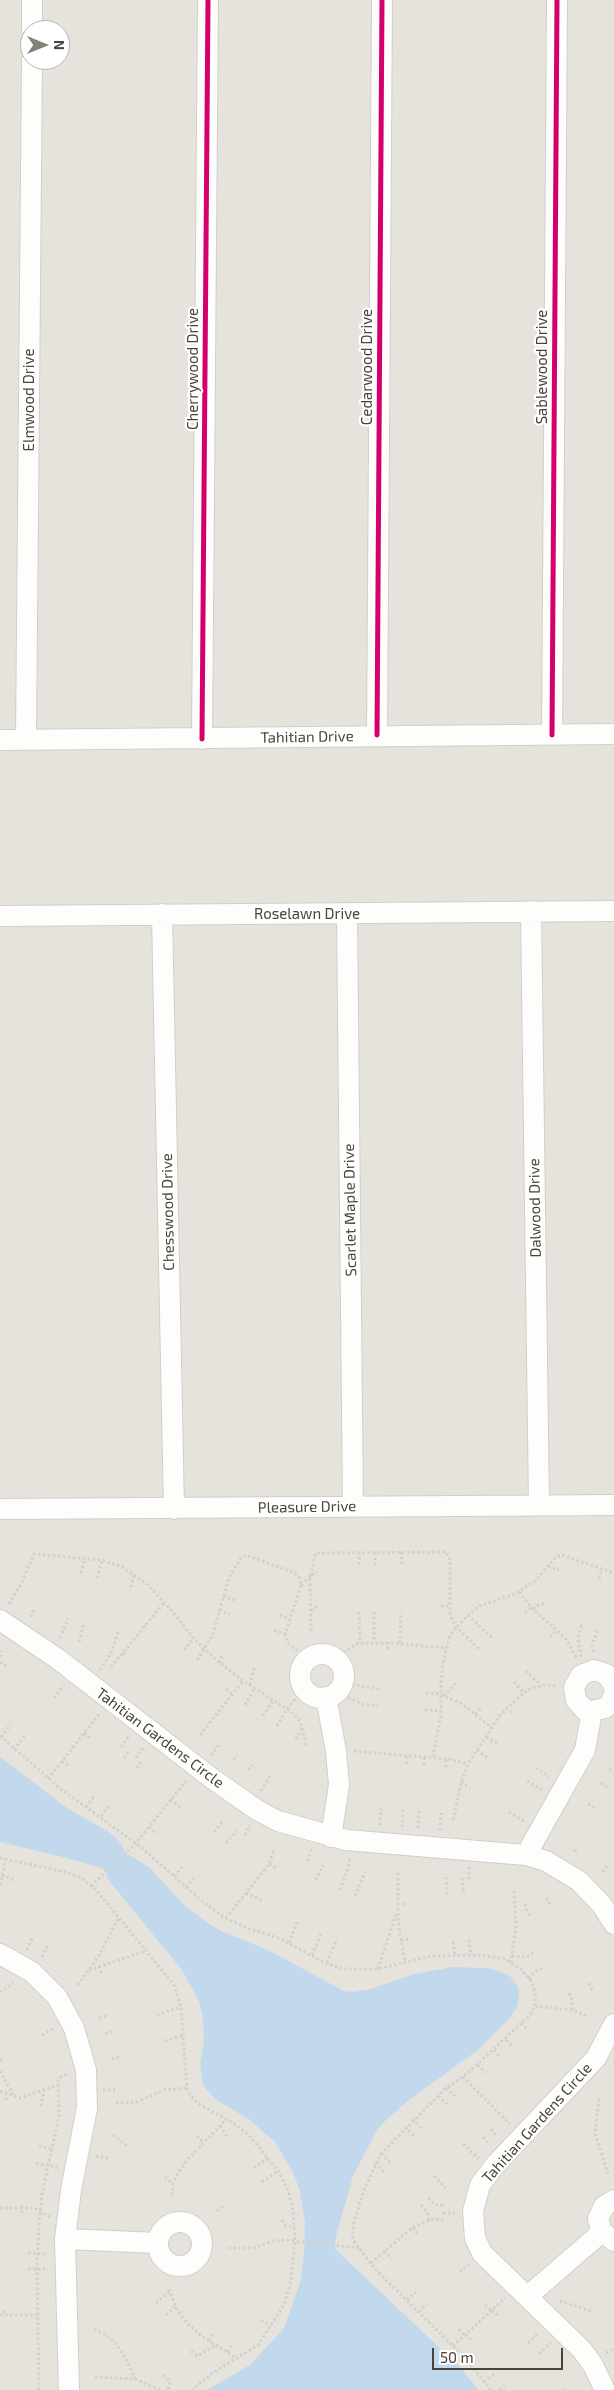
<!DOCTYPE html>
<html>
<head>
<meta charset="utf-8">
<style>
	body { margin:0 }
	#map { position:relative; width:614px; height:2390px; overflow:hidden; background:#f3f1ee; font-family:"Exo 2",sans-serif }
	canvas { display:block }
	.north { position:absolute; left:20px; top:20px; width:50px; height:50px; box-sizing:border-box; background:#fff; border:1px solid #b6b4b0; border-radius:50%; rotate:90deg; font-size:14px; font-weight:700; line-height:20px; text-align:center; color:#49443a }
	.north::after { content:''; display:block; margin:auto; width:18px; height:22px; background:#848179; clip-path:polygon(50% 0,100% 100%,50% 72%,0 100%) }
	.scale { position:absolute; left:432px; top:2348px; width:131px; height:22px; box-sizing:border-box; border:2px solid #49443a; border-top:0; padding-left:6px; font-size:15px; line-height:18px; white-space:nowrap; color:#49443a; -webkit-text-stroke:4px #fff; paint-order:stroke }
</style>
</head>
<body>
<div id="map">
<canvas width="614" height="2390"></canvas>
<div class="north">N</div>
<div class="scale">50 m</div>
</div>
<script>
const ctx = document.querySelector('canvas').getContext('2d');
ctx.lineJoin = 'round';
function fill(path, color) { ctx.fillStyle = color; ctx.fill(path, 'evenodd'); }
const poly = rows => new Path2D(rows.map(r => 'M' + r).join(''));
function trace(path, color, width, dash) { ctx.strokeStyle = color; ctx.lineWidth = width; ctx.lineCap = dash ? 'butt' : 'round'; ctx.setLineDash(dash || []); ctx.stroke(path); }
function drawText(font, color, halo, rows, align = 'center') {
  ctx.font = font + ' "Exo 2",sans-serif'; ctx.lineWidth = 4.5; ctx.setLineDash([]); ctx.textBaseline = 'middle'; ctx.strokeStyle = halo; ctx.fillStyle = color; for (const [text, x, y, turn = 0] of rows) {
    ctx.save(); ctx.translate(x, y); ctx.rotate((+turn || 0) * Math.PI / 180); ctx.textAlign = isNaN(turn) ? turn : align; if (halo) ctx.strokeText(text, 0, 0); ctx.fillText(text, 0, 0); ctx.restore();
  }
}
fill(poly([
	[0,0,614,0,614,2390,0,2390],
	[30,30,60,30,60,60,30,60]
]), '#e6e3dc');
fill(poly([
	[0,1757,67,1808,109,1832,118,1840,127,1854,149,1867,184,1905,206,1922,223,1932,268,1950,344,1991,352,1992,371,1989,414,1974,453,1967,487,1968,499,1971,511,1977,518,1987,519,1997,517,2007,509,2019,479,2049,408,2101,387,2119,377,2130,353,2176,336,2236,335,2249,462,2369,478,2390,207,2390,250,2365,284,2328,300,2283,304,2254,305,2223,300,2191,293,2172,275,2142,250,2120,215,2099,203,2085,200,2063,204,2043,203,2018,199,2001,182,1970,107,1878,107,1872,102,1868,63,1857,0,1842]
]), '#c2d8ed');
const street = poly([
	[32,30,32,0],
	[377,735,382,0],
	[552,735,557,0],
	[26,739,32,60],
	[202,739,208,0],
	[0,740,614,734],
	[531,911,539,1505],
	[162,914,174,1509],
	[347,914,353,1507],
	[0,916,614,911],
	[0,1509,614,1505],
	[0,1620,58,1659,210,1777,257,1810,278,1821,346,1840,526,1855,546,1861,579,1881,602,1905,614,1924],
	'300 1676a22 22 0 1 1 44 0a22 22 0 1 1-44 0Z',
	[614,1686,606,1674,594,1670,581,1675,574,1687,576,1700,585,1710,592,1711,605,1708,610,1704,614,1694],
	[326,1697,336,1751,339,1785,331,1837],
	[526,1855,585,1750,592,1711],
	[0,1954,32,1972,57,1997,74,2028,86,2070,87,2108,71,2190,65,2239,69,2390],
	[614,2200,604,2206,598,2219,602,2232,614,2241],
	'158 2244a22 22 0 1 1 44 0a22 22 0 1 1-44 0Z',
	[65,2239,158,2243],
	[528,2296,602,2232],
	[605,2390,593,2365,582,2350,482,2253,475,2238,473,2211,480,2185,495,2165,596,2058,614,2024]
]);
trace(street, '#d1cfcb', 22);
trace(poly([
	[359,1552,359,1565],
	[401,1552,402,1565],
	[375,1565,375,1552],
	[548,1566,559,1570],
	[81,1573,85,1558],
	[97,1578,102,1560],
	[599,1579,602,1569],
	[301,1585,317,1571],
	[131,1587,134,1574],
	[519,1592,533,1609,566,1639,577,1659],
	[223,1596,235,1600],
	[9,1604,20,1586,34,1554,102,1560,122,1567,148,1585,173,1612,194,1639,212,1656,243,1681,290,1711,300,1721,307,1747],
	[441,1606,450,1606],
	[533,1609,540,1604,546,1604],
	[219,1610,230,1614],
	[311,1611,317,1606],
	[359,1612,360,1643],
	[374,1612,374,1642],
	[525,1613,531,1607],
	[280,1615,290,1619],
	[468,1615,492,1638],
	[31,1617,34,1608],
	[144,1625,148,1629],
	[274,1630,285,1634],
	[311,1631,310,1577,316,1553,446,1552,450,1560,450,1615,456,1627,480,1650],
	[550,1637,556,1631],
	[60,1638,68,1618],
	[79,1642,84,1623],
	[400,1643,401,1612],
	[388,1649,388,1643],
	[184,1650,193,1639],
	[593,1652,592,1645,598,1629],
	[123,1653,127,1656],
	[0,1657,2,1651],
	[581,1657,578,1638,582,1623],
	[336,1659,356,1644,363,1643,391,1643,446,1648],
	[197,1660,212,1636,229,1578,240,1559,246,1555,295,1573,300,1578,301,1585,285,1635,289,1644,307,1659],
	[0,1662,6,1666],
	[220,1663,222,1656],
	[111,1667,164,1603],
	[100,1670,111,1653,118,1632],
	[526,1671,541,1685],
	[514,1682,523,1692],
	[342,1683,380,1689],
	[250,1685,254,1668],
	[226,1689,232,1694],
	[426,1693,441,1694],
	[344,1695,362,1704,378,1706],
	[441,1695,462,1704,492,1728],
	[444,1696,456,1683],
	[54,1698,64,1685],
	[245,1705,255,1688],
	[506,1708,515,1714],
	[425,1710,441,1711],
	[475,1714,482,1708],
	[263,1716,273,1700],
	[277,1726,287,1709,304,1688],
	[84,1733,90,1738],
	[200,1735,243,1681],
	[0,1736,61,1789,142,1848,202,1901,224,1917,244,1927,281,1939,325,1963,344,1969,378,1969,431,1956,482,1955,505,1959,521,1969,532,1982,535,1993,535,2004,531,2014,469,2072,444,2090,381,2154,365,2187,354,2222,352,2235,355,2243,376,2270,463,2356,491,2390],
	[1,1737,11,1724],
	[486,1737,497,1743],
	[296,1739,302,1728],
	[121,1747,130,1735],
	[14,1750,25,1735],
	[477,1750,488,1758],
	[354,1751,449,1759,468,1764],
	[211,1755,220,1744],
	[433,1757,441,1715,441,1681,444,1658,450,1635,468,1615,479,1606,515,1594,535,1581,554,1559,561,1555,614,1573],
	[124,1758,128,1752],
	[136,1758,143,1748],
	[234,1760,237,1755],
	[62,1761,68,1766],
	[407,1764,407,1755],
	[424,1765,424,1756],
	[446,1767,446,1758],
	[137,1768,141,1762],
	[536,1768,550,1777],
	[609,1769,614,1771],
	[248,1770,252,1765],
	[48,1779,100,1713],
	[527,1781,542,1790],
	[461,1782,470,1788],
	[601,1783,609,1788],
	[261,1791,270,1776],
	[171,1799,181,1808],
	[588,1804,596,1809],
	[86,1807,95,1795],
	[509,1812,525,1822],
	[101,1816,109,1806],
	[453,1820,461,1782,468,1764,500,1715,527,1690,543,1685,557,1686],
	[380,1825,381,1808],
	[149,1827,157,1834],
	[402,1827,403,1810],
	[418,1828,419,1811],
	[440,1830,441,1813],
	[214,1832,223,1821],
	[245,1835,250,1825],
	[226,1843,237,1831],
	[575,1852,577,1847],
	[0,1858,66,1872,80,1877,97,1891,174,1985,181,2007,187,2088,191,2096,199,2104,233,2123,249,2135,278,2171,288,2190,293,2211,295,2241,291,2281,284,2305,258,2345,214,2372,192,2390],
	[308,1861,312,1847],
	[269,1864,277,1868],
	[469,1867,469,1879],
	[603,1872,607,1865],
	[398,1873,398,1922,405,1961],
	[2,1875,16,1881],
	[174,1876,183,1866],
	[446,1877,447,1896],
	[462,1878,464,1894],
	[316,1880,323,1865],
	[0,1885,6,1859],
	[91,1886,136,1843,186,1781],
	[186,1887,195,1877],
	[340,1890,348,1870,350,1857],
	[246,1893,263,1901],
	[355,1896,365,1872],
	[546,1898,551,1907],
	[397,1904,407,1904],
	[525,1904,530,1918],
	[226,1918,269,1864,274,1850],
	[401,1940,411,1939],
	[469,1940,471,1955],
	[453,1942,455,1954],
	[289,1943,297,1922],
	[27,1950,33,1937],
	[312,1955,322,1932],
	[512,1956,526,1957,535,1952],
	[42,1957,48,1944],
	[327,1963,337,1939],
	[511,1963,516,1926,514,1889],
	[99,1966,102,1975],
	[378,1969,396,1914],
	[89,1970,146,1951],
	[529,1979,534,1972,543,1968],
	[589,1983,593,1992],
	[78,1985,98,1957,119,1917],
	[0,1992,14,1983],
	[569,1993,572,2000,573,2010],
	[535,2006,573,2010,587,2016],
	[157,2015,181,2007],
	[99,2018,109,2015],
	[521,2023,528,2030],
	[105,2034,114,2031],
	[42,2035,54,2028],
	[506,2040,512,2046],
	[165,2041,184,2035],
	[494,2050,501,2058],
	[112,2059,122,2056],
	[0,2061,4,2059],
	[478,2065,486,2073],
	[0,2071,14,2096],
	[463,2077,510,2124],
	[446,2088,455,2096],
	[103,2090,115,2090],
	[0,2091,20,2098,58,2085],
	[438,2096,448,2105],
	[599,2099,595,2133,608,2174],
	[6,2100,6,2094],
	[116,2103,137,2102,164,2090,187,2088],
	[41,2106,44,2091],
	[413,2119,423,2130],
	[220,2126,227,2137],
	[405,2127,416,2138],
	[491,2129,497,2136],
	[113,2135,128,2147],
	[197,2136,203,2142],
	[483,2137,490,2144],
	[463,2144,479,2159],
	[39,2146,51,2149],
	[381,2154,392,2164],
	[96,2156,108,2158],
	[36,2163,57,2167],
	[375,2163,384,2172],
	[254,2168,268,2158],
	[434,2176,446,2188],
	[165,2177,173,2184],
	[262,2182,278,2171],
	[172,2195,173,2184,178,2173,187,2160,227,2119],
	[428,2198,434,2204,443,2205],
	[421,2205,427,2212,429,2220],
	[0,2208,34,2208,50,2217],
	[217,2211,224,2206],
	[22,2213,22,2203],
	[443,2213,455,2213],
	[282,2220,286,2226,295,2227],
	[412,2228,418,2234],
	[228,2248,252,2248,274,2241,285,2240,360,2248],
	[384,2251,392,2259],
	[28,2253,47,2254],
	[371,2263,412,2228,429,2220,443,2219],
	[28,2269,47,2269],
	[460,2272,469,2264],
	[169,2289,177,2310,189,2325,204,2338,238,2359],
	[407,2300,416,2292],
	[560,2301,594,2312],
	[156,2303,169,2292],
	[485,2305,491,2310],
	[492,2310,498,2316],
	[4,2311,4,2316],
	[419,2312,427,2304],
	[0,2315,37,2315],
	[166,2315,175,2307],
	[261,2320,271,2326],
	[94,2329,106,2335,116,2344,125,2357,135,2379],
	[459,2329,465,2335],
	[466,2334,471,2340],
	[209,2341,213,2333],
	[528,2343,539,2333],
	[453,2346,505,2298],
	[191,2351,197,2356,216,2345],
	[227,2352,232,2344],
	[606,2353,614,2348],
	[539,2354,551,2343],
	[163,2375,170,2382,168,2390],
	[95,2377,135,2379,160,2390],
	[484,2382,494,2374],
	[564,2389,565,2390],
	[39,2390,37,2263,39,2226,42,2194,59,2116,58,2082,59,2078,69,2073],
	[500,2390,505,2386]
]), '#d3d1cc', 3, [2.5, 2.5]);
trace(street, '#fdfdfc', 20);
trace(poly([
	[377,735,382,0],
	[552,735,557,0],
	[202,739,208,0]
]), '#d6006c', 5);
drawText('15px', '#49443a', '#fff', [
	["Cedarwood Drive",367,367,-90],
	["Sablewood Drive",542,367,-90],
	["Cherrywood Drive",193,369,-90],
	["Elmwood Drive",29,400,-90],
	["Tahitian Drive",307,737,-1],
	["Roselawn Drive",307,914],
	["Dalwood Drive",535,1208,-91],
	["Scarlet Maple Drive",350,1210,-91],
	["Chesswood Drive",168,1212,-91],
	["Pleasure Drive",307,1507,-1],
	["Tahitian Gardens Circle",160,1738,37],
	["Tahitian Gardens Circle",537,2123,-48]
]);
</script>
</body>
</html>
